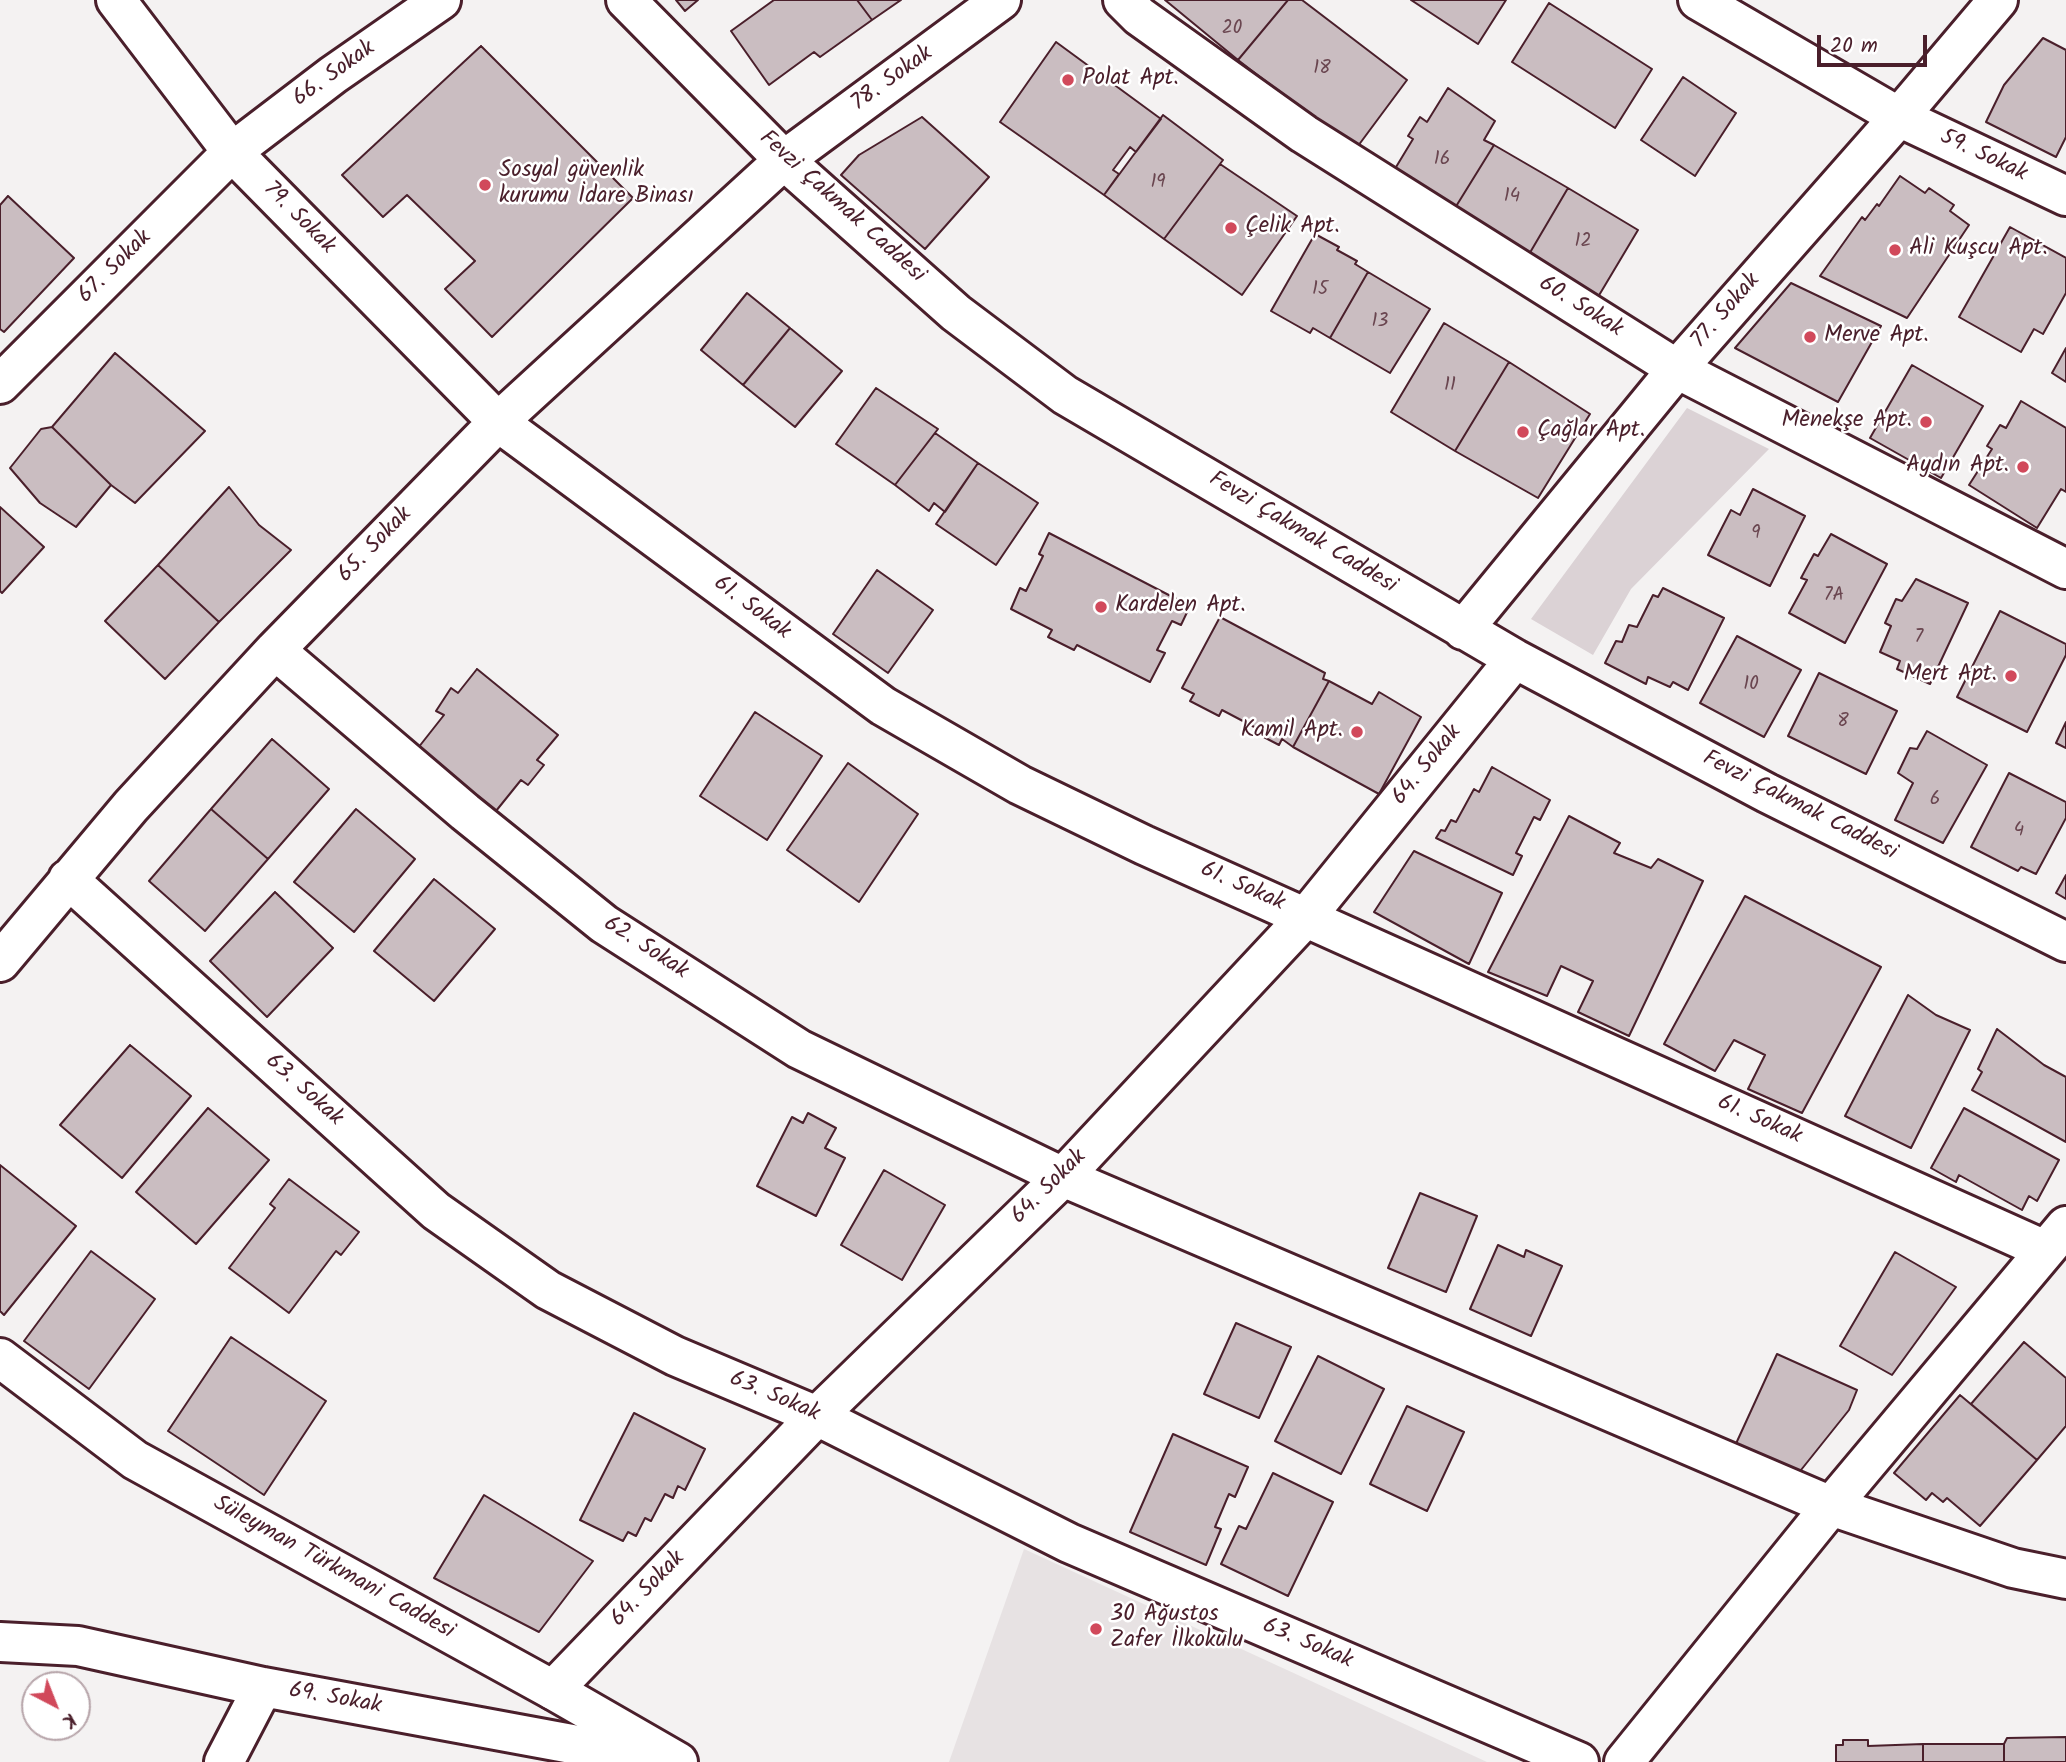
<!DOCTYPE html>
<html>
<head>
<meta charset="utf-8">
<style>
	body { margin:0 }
	#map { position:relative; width:2066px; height:1762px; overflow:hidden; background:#f4f2f2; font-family:Kalam,sans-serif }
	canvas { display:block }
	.north { position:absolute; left:21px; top:1671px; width:70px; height:70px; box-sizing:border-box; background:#fff; border:2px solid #b7a5aa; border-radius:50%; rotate:138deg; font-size:19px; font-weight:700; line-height:28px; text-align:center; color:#4a1f2b }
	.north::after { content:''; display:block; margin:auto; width:24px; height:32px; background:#d1495b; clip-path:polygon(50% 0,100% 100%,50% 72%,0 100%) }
	.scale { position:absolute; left:1817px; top:35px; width:110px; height:32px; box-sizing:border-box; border:4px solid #4a1f2b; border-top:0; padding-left:9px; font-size:21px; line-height:24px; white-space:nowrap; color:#4a1f2b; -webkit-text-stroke:5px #fff; paint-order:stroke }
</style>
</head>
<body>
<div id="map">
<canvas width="2066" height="1762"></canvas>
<div class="north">K</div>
<div class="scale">20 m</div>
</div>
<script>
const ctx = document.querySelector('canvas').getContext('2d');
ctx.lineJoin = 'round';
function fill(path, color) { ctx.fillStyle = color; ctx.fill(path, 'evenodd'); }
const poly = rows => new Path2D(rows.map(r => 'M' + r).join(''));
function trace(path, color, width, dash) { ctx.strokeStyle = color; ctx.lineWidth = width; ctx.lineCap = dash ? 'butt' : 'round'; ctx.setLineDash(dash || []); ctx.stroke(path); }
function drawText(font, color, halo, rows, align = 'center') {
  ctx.font = font + ' Kalam,sans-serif'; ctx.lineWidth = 5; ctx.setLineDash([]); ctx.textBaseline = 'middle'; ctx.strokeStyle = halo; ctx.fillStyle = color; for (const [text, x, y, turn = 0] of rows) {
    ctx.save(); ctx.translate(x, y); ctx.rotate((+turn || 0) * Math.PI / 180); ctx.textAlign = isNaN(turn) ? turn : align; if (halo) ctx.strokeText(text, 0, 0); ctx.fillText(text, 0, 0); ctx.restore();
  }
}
fill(poly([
	[1024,1549,1487,1762,949,1762]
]), '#e7e2e3');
fill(poly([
	[1687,408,1769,449,1631,589,1593,655,1531,619]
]), '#dbd2d5');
const building = poly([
	[676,0,698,0,685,11,676,0],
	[774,0,857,0,872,20,820,57,814,52,769,85,731,31,774,0],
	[857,0,901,0,872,20,857,0],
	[1165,0,1288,0,1238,60,1165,0],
	[1288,0,1302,0,1407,80,1355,150,1238,60,1288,0],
	[1411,0,1506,0,1478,44,1411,0],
	[1549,3,1652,69,1615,128,1512,62,1549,3],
	[2043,38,2066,50,2066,137,2056,157,1986,122,2004,85,2043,38],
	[1056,42,1161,119,1136,152,1130,147,1113,170,1119,174,1104,195,1000,122,1056,42],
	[481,46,633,198,492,337,445,289,475,261,407,195,383,217,342,175,481,46],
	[1683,77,1736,113,1695,176,1641,140,1683,77],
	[1448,88,1495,121,1484,140,1494,145,1455,208,1390,177,1413,139,1408,136,1420,117,1427,122,1448,88],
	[1163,115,1223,160,1164,239,1104,195,1163,115],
	[922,117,989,177,925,249,841,175,859,155,922,117],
	[1494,145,1568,188,1528,256,1455,208,1494,145],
	[1220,164,1297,216,1242,295,1164,239,1220,164],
	[1900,176,1925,193,1929,188,1954,205,1950,211,1969,225,1907,318,1820,276,1862,217,1865,220,1877,204,1879,206,1900,176],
	[1568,188,1638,230,1598,297,1528,256,1568,188],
	[8,196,74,258,4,332,0,329,0,205,8,196],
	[2010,227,2066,258,2066,293,2043,334,2034,329,2021,352,1959,317,2010,227],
	[1315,234,1339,247,1337,250,1357,261,1355,264,1368,272,1330,338,1313,328,1310,333,1271,311,1315,234],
	[1368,272,1430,309,1390,373,1330,338,1368,272],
	[1791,283,1881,326,1838,402,1735,348,1791,283],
	[747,293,790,328,743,385,701,350,747,293],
	[1444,323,1509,362,1455,451,1391,412,1444,323],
	[790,328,842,371,795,427,743,385,790,328],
	[2066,348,2066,382,2052,373,2066,348],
	[115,353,205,431,135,503,111,485,52,427,115,353],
	[1509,362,1590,414,1538,498,1455,451,1509,362],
	[1912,365,1983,406,1941,478,1870,438,1912,365],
	[876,388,938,429,895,485,836,444,876,388],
	[2021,401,2066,428,2066,492,2061,489,2037,528,1969,485,1992,449,1987,446,2000,425,2006,428,2021,401],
	[52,427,111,485,76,527,40,503,10,468,41,429,52,427],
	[935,433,978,463,945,512,934,503,929,511,895,485,935,433],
	[978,463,1038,503,996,565,936,524,978,463],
	[229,487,259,525,291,550,219,622,158,565,229,487],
	[1753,489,1805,516,1770,586,1708,555,1731,510,1740,515,1753,489],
	[0,507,44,547,2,593,0,591,0,507],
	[1049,533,1190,606,1181,625,1172,621,1157,650,1165,653,1150,682,1077,645,1074,650,1048,637,1052,630,1011,609,1020,588,1026,591,1043,556,1039,554,1049,533],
	[1831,534,1887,564,1845,643,1789,613,1807,580,1801,578,1814,554,1818,556,1831,534],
	[158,565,219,622,165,679,105,621,158,565],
	[877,570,933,610,888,673,833,634,877,570],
	[1916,579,1968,603,1930,684,1897,669,1900,661,1880,652,1891,626,1885,623,1896,599,1902,601,1916,579],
	[1663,588,1724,618,1688,690,1673,682,1670,687,1648,677,1646,684,1605,663,1616,641,1622,642,1629,625,1637,627,1653,595,1658,597,1663,588],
	[2000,611,2066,644,2066,655,2027,732,1957,697,2000,611],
	[1220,617,1325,673,1323,679,1329,681,1293,747,1282,739,1279,745,1256,733,1258,729,1222,710,1219,716,1190,701,1194,694,1182,688,1220,617],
	[1737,636,1801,670,1764,737,1700,703,1737,636],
	[477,669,558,735,537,760,544,765,528,785,521,780,496,811,418,748,444,715,436,711,451,688,458,693,477,669],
	[1819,673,1897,711,1866,774,1788,736,1819,673],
	[1329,681,1372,704,1379,692,1421,717,1379,794,1293,747,1329,681],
	[755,712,822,756,767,840,700,796,755,712],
	[2066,722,2066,748,2056,743,2066,722],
	[1927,731,1987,765,1943,843,1895,820,1913,783,1898,773,1910,748,1917,749,1927,731],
	[272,739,329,789,268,859,211,809,272,739],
	[848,763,918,814,859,902,787,850,848,763],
	[1492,767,1550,800,1540,820,1534,817,1516,853,1522,856,1513,875,1436,838,1441,830,1445,831,1451,820,1456,822,1474,789,1479,792,1492,767],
	[2009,773,2066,802,2066,818,2036,874,2021,867,2018,871,1971,847,2009,773],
	[211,809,268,859,205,931,149,881,211,809],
	[356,809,415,859,354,932,294,882,356,809],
	[1569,816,1620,843,1614,853,1651,868,1658,859,1703,881,1629,1036,1578,1012,1593,981,1561,966,1547,996,1488,972,1569,816],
	[1414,851,1502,893,1469,964,1374,912,1414,851],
	[2066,875,2066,899,2056,893,2066,875],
	[434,879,495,929,434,1001,374,951,434,879],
	[275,892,333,948,267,1017,210,961,275,892],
	[1745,896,1881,967,1802,1113,1748,1089,1765,1055,1734,1040,1715,1071,1664,1044,1745,896],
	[1908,995,1936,1015,1970,1030,1911,1148,1845,1116,1908,995],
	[1997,1029,2044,1065,2066,1077,2066,1142,1972,1090,1982,1072,1978,1069,1997,1029],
	[130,1045,191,1096,122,1178,60,1125,130,1045],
	[208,1108,269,1160,196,1244,136,1192,208,1108],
	[1964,1108,2059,1160,2037,1201,2029,1196,2022,1210,1959,1175,1956,1182,1931,1168,1964,1108],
	[808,1113,836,1128,825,1148,845,1158,816,1216,757,1186,792,1117,803,1123,808,1113],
	[0,1165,76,1226,4,1315,0,1311,0,1165],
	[884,1170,945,1205,902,1280,841,1245,884,1170],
	[289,1179,359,1232,341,1255,336,1251,289,1313,229,1268,275,1208,270,1204,289,1179],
	[1420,1193,1477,1216,1446,1292,1388,1268,1420,1193],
	[1498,1245,1524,1257,1526,1250,1562,1266,1531,1336,1470,1309,1498,1245],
	[91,1251,155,1299,89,1389,24,1341,91,1251],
	[1895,1252,1956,1287,1892,1375,1840,1346,1895,1252],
	[1236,1323,1291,1347,1259,1418,1204,1394,1236,1323],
	[231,1337,326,1401,264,1495,168,1431,231,1337],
	[2024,1342,2066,1378,2066,1426,2037,1460,1971,1404,2024,1342],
	[1777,1354,1857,1390,1849,1410,1797,1475,1734,1448,1777,1354],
	[1318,1356,1384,1389,1341,1474,1275,1441,1318,1356],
	[1960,1395,2037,1460,1980,1526,1947,1498,1943,1502,1932,1493,1926,1500,1894,1473,1960,1395],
	[1407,1406,1464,1432,1427,1511,1370,1484,1407,1406],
	[634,1413,705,1449,685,1490,678,1486,673,1498,665,1494,651,1521,645,1518,636,1536,628,1532,623,1541,580,1520,634,1413],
	[1173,1434,1248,1467,1235,1497,1229,1494,1215,1527,1221,1529,1206,1565,1130,1532,1173,1434],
	[1273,1473,1333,1502,1288,1596,1221,1564,1239,1526,1246,1529,1273,1473],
	[484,1495,593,1561,539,1632,434,1578,484,1495],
	[2066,1737,2066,1762,2004,1762,2004,1744,2007,1738,2066,1737],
	[1843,1740,1868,1740,1868,1746,1923,1744,1923,1762,1836,1762,1836,1745,1843,1745,1843,1740],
	[1923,1744,2004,1744,2004,1762,1923,1762,1923,1744]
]);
fill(building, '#cabdc1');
trace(building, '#4a1f2b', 2);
const street = poly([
	[116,0,232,152,498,422,883,706,1020,785,1144,845,2045,1250],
	[626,0,784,160,956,313,1065,395,1515,659,1767,793,2066,942],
	[1123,0,1139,16,1304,134,1677,369,2066,569],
	[1698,0,1899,117,2066,196],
	[0,384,232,152,333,75,441,0],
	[1463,630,1677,369,1899,117,1998,0],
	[275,650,465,812,604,924,799,1049,1063,1177,1831,1506,2013,1568,2066,1579],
	[68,879,436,1211,548,1290,675,1356,817,1416,1069,1543,1579,1762],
	[0,962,131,806,275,650,498,422,784,160,1001,0],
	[0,1642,78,1646,263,1687,669,1762],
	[553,1690,817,1416,1063,1177,1306,917,1515,659],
	[224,1762,263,1687],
	[1624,1762,1831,1506,2066,1226]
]);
const secondary = poly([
	[0,1358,135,1460,553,1690,678,1762]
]);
trace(street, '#4a1f2b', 44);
trace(secondary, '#4a1f2b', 44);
trace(street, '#fff', 38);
trace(secondary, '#fff', 38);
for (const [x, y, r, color] of [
	[1068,80,7,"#d1495b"],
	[485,185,7,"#d1495b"],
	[1231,228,7,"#d1495b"],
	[1895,250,7,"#d1495b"],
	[1810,337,7,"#d1495b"],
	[1926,422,7,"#d1495b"],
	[1523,432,7,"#d1495b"],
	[2023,467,7,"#d1495b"],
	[1101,607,7,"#d1495b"],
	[2011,676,7,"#d1495b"],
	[1357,732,7,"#d1495b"],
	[1096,1629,7,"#d1495b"]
]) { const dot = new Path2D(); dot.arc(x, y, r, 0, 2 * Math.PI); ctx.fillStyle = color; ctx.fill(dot); trace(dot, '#fff', 2.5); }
drawText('19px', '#6a4650', null, [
	["20",1232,30],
	["18",1322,70],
	["16",1442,161],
	["19",1158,184],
	["14",1512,198],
	["12",1583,243],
	["15",1320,291],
	["13",1380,323],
	["11",1450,387],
	["9",1756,535],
	["7A",1834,597],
	["7",1919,639],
	["10",1751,686],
	["8",1843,723],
	["6",1935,801],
	["4",2019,832]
]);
drawText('23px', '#4a1f2b', '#fff', [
	["66. Sokak",335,75,-36],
	["78. Sokak",893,80,-36],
	["59. Sokak",1983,157,25],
	["Fevzi Çakmak Caddesi",841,208,42],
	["79. Sokak",298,219,45],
	["67. Sokak",116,268,-45],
	["60. Sokak",1580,308,32],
	["77. Sokak",1727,312,-49],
	["Fevzi Çakmak Caddesi",1302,534,31],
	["65. Sokak",376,546,-46],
	["61. Sokak",751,609,37],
	["64. Sokak",1428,766,-51],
	["Fevzi Çakmak Caddesi",1799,807,27],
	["61. Sokak",1242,888,24],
	["62. Sokak",645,949,33],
	["63. Sokak",303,1091,42],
	["61. Sokak",1759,1121,24],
	["64. Sokak",1050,1188,-45],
	["63. Sokak",774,1398,23],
	["Süleyman Türkmani Caddesi",333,1569,29],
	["64. Sokak",649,1590,-46],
	["63. Sokak",1307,1645,23],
	["69. Sokak",335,1700,10]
]);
drawText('23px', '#4a1f2b', '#fff', [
	["Polat Apt.",1082,80],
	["Sosyal güvenlik",499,172],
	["kurumu İdare Binası",499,198],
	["Çelik Apt.",1245,228],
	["Ali Kuşcu Apt.",1909,250],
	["Merve Apt.",1824,337],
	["Menekşe Apt.",1912,422,"right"],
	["Çağlar Apt.",1537,432],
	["Aydın Apt.",2009,467,"right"],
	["Kardelen Apt.",1115,607],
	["Mert Apt.",1997,676,"right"],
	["Kamil Apt.",1343,732,"right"],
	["30 Ağustos",1110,1616],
	["Zafer İlkokulu",1110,1642]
], 'left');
</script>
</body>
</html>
